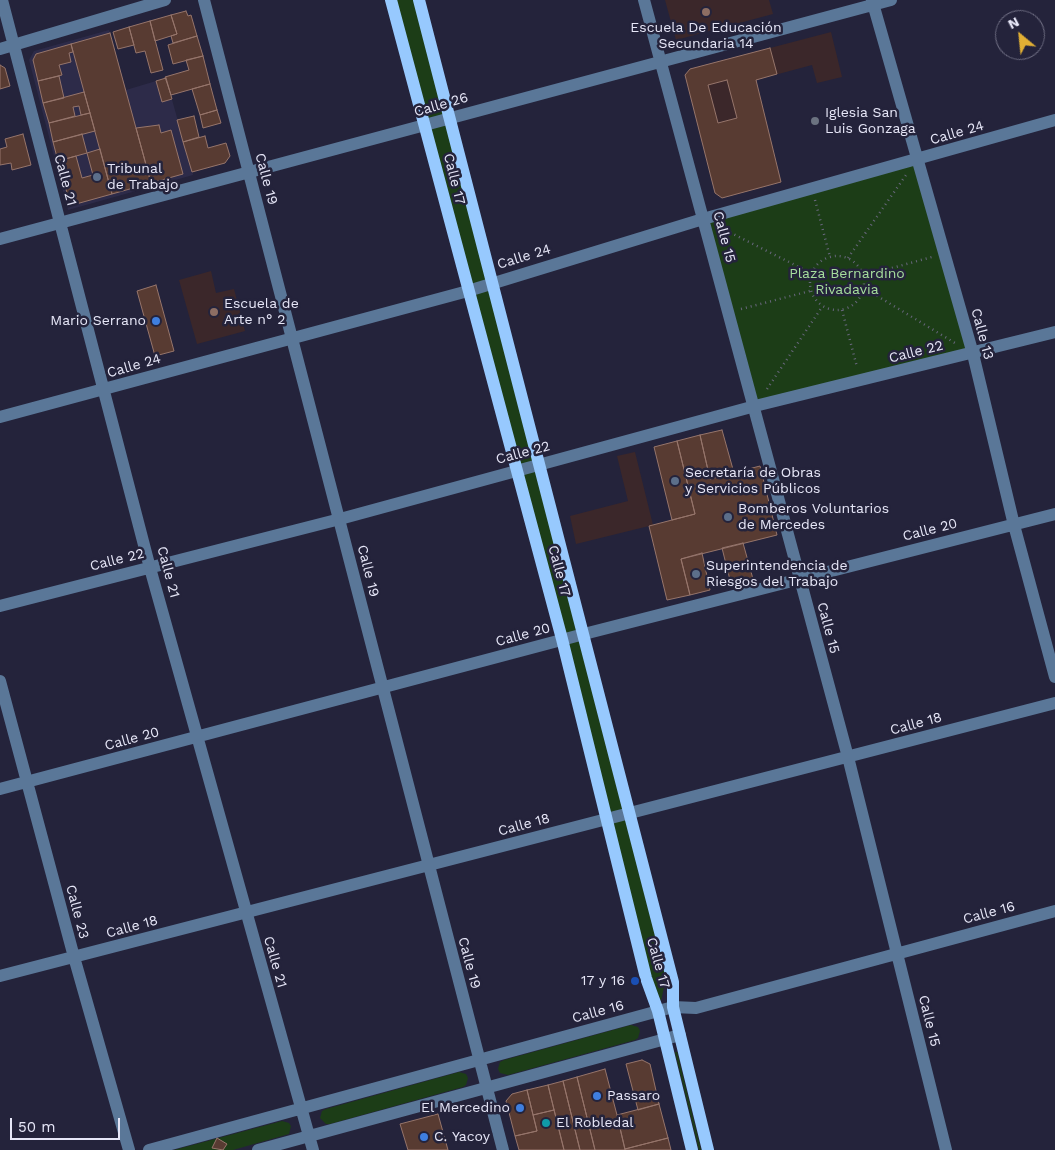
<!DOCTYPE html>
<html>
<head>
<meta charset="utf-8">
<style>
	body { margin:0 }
	#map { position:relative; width:1055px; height:1150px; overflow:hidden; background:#24233b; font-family:"Work Sans",sans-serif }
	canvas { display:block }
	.north { position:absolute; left:995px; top:10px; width:50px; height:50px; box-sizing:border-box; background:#24233b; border:1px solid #727186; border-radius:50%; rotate:332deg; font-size:14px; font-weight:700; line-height:20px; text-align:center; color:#e6e6f7 }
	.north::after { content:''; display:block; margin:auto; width:18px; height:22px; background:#e1af34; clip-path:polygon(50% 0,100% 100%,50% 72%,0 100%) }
	.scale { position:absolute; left:10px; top:1118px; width:110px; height:22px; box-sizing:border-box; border:2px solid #e6e6f7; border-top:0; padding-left:6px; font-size:15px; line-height:18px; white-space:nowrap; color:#e6e6f7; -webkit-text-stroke:4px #24233b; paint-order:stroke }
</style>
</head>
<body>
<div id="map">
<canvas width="1055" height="1150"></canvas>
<div class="north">N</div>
<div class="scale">50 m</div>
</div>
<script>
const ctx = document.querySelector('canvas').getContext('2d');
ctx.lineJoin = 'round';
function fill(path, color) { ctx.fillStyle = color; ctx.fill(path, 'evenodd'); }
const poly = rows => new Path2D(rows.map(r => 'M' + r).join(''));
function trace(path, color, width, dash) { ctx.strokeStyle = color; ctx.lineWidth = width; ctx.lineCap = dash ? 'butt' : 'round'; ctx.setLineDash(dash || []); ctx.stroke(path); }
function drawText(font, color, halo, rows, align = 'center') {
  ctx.font = font + ' "Work Sans",sans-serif'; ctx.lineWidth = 5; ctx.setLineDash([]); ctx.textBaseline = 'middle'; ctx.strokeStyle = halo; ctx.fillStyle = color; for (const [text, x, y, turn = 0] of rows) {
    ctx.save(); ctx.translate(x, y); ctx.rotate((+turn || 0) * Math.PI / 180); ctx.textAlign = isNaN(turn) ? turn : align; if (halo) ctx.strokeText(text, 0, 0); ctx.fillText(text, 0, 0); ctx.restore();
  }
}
fill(poly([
	[109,30,126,90,166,78,193,175,68,210,29,60,34,51]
]), '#2d2b49');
fill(poly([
	[665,0,769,0,773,14,676,40],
	[831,32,842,77,817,83,812,65,756,80,781,182,722,198,715,193,685,75,690,69],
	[211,271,216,293,234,289,245,331,197,344,179,280],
	[635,452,653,525,576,544,570,516,628,501,617,456]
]), '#3b272a');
fill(poly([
	[392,0,414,0,666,978,661,1001,653,982],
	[917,159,973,354,755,406,703,219],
	[631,1025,638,1027,640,1031,638,1038,635,1040,508,1075,500,1073,498,1069,500,1062,504,1060],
	[675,1052,677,1052,701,1150,699,1150],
	[459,1072,466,1074,468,1078,466,1085,463,1087,330,1124,326,1124,320,1118,322,1111,326,1109],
	[282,1121,289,1123,291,1126,289,1134,233,1150,174,1150]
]), '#1c3d17');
const building = poly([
	[186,11,188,16,191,15,197,36,173,43,171,36,177,34,171,15,186,11],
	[171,15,177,34,155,41,150,21,171,15],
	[150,21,163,70,151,73,145,51,136,53,129,27,150,21],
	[129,27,134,45,118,49,113,32,129,27],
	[110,33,151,183,112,194,71,44,110,33],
	[197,36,203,56,173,64,168,45,197,36],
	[71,44,73,52,69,53,71,62,59,65,62,75,38,81,33,60,36,54,71,44],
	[770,48,777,74,756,80,781,182,722,198,715,193,685,75,690,69,770,48],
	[727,80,737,118,718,123,708,85,727,80],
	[203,56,210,84,171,95,165,77,189,70,186,60,203,56],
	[0,65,5,68,10,86,0,89,0,65],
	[59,76,64,98,43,103,38,81,59,76],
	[166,78,172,99,162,102,156,81,166,78],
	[210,84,217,110,200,115,192,89,210,84],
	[84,92,90,113,81,115,79,106,73,107,75,116,49,123,43,103,84,92],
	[217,110,221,123,203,128,200,115,217,110],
	[90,113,95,131,53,142,49,123,90,113],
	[194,116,199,137,183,142,177,120,194,116],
	[159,125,161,133,171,130,183,174,151,183,136,128,159,125],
	[23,134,31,165,12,170,11,163,0,165,0,149,7,147,5,139,23,134],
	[82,134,87,153,58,161,53,142,82,134],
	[205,136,208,148,226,143,230,156,225,163,192,172,183,142,205,136],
	[100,149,112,194,76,204,69,200,58,161,76,156,82,178,93,175,87,153,100,149],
	[156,285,174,351,155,356,137,291,156,285],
	[722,430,734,473,710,479,700,435,722,430],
	[700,435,710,479,760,466,777,535,681,559,690,595,667,600,649,526,695,514,677,441,700,435],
	[677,441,695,514,672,520,654,447,677,441],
	[743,543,753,579,731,584,722,548,743,543],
	[702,553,710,590,690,595,681,559,702,553],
	[642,1060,650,1064,659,1104,638,1110,626,1064,642,1060],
	[605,1069,617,1115,625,1150,595,1150,577,1077,605,1069],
	[577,1077,595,1150,580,1150,563,1081,577,1077],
	[563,1081,580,1150,564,1150,548,1085,563,1081],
	[548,1085,554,1110,533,1115,527,1090,548,1085],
	[527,1090,537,1131,515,1136,506,1101,512,1094,527,1090],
	[659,1104,668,1138,625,1149,617,1115,659,1104],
	[554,1110,564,1150,519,1150,515,1136,537,1131,533,1115,554,1110],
	[438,1114,448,1150,408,1150,400,1124,438,1114],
	[217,1138,227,1144,223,1150,212,1148,217,1138],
	[668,1138,671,1150,625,1150,625,1149,668,1138]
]);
fill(building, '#583b32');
trace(building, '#96756b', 1);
trace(poly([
	[815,200,830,257],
	[721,228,811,273],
	'810 283a27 27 0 1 1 54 0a27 27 0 1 1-54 0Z',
	[848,258,906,175],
	[863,276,932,257],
	[864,288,955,343],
	[741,309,810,291],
	[842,310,857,367],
	[767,389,822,307]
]), '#68677d', 2.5, [1, 4]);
trace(poly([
	[2,0,150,568,313,1150],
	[204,0,503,1150],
	[644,0,848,757,946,1150],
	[872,0,973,354,1014,525,1055,677],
	[0,49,165,0],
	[0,239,891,0],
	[0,417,468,291,703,219,1055,120],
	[0,606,340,519,755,406,1055,332],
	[0,681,74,957,129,1150],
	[0,789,584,634,1055,514],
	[0,976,1055,703],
	[149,1150,673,1007,696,1008,1055,911],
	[258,1150,680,1035]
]), '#5a7798', 12);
trace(poly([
	[391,0,562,639,646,978,658,1011,692,1150],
	[419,0,673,982,673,1007,708,1150]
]), '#97c9fe', 12);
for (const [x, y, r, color] of [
	[706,12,5,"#8d6e63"],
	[815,121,5,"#6b7280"],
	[97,177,5,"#5c6f8a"],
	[214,312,5,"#8d6e63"],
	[156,321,5,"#3f7fe0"],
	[675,481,5,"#5c6f8a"],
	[728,517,5,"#5c6f8a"],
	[696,574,5,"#5c6f8a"],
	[635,981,5,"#1a4fb4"],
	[597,1096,5,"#3f7fe0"],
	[520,1108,5,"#3f7fe0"],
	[546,1123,5,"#0f9aa8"],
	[424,1137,5,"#3f7fe0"]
]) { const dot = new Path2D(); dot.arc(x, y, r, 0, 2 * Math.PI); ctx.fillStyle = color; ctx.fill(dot); trace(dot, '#24233b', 2); }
drawText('14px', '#e6e6f7', '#24233b', [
	["Escuela De Educación",706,28,"center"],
	["Secundaria 14",706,44,"center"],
	["Iglesia San",825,113],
	["Luis Gonzaga",825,129],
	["Tribunal",107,169],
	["de Trabajo",107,185],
	["Escuela de",224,304],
	["Arte n° 2",224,320],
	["Mario Serrano",146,321,"right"],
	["Secretaría de Obras",685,473],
	["y Servicios Públicos",685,489],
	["Bomberos Voluntarios",738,509],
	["de Mercedes",738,525],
	["Superintendencia de",706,566],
	["Riesgos del Trabajo",706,582],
	["17 y 16",625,981,"right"],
	["Passaro",607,1096],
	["El Mercedino",510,1108,"right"],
	["El Robledal",556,1123],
	["C. Yacoy",434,1137]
], 'left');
drawText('14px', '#e6e6f7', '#24233b', [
	["Calle 26",441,105,-16],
	["Calle 24",957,133,-16],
	["Calle 19",266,179,75],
	["Calle 17",454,179,76],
	["Calle 21",65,180,75],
	["Calle 15",724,237,75],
	["Calle 24",524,257,-17],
	["Calle 13",982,334,75],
	["Calle 22",916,352,-14],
	["Calle 24",134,366,-16],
	["Calle 22",523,453,-15],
	["Calle 20",930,530,-14],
	["Calle 22",117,560,-14],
	["Calle 19",368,571,76],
	["Calle 17",559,571,75],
	["Calle 21",168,572,75],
	["Calle 15",828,628,75],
	["Calle 20",523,635,-15],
	["Calle 18",916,724,-15],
	["Calle 20",132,739,-15],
	["Calle 18",524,825,-15],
	["Calle 23",77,912,75],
	["Calle 16",989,913,-15],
	["Calle 18",132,927,-15],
	["Calle 21",275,962,74],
	["Calle 19",469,963,75],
	["Calle 17",658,963,74],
	["Calle 16",598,1012,-15],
	["Calle 15",929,1021,76]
]);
drawText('14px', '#a6de9d', '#24233b', [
	["Plaza Bernardino",847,274],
	["Rivadavia",847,290]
]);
</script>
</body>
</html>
